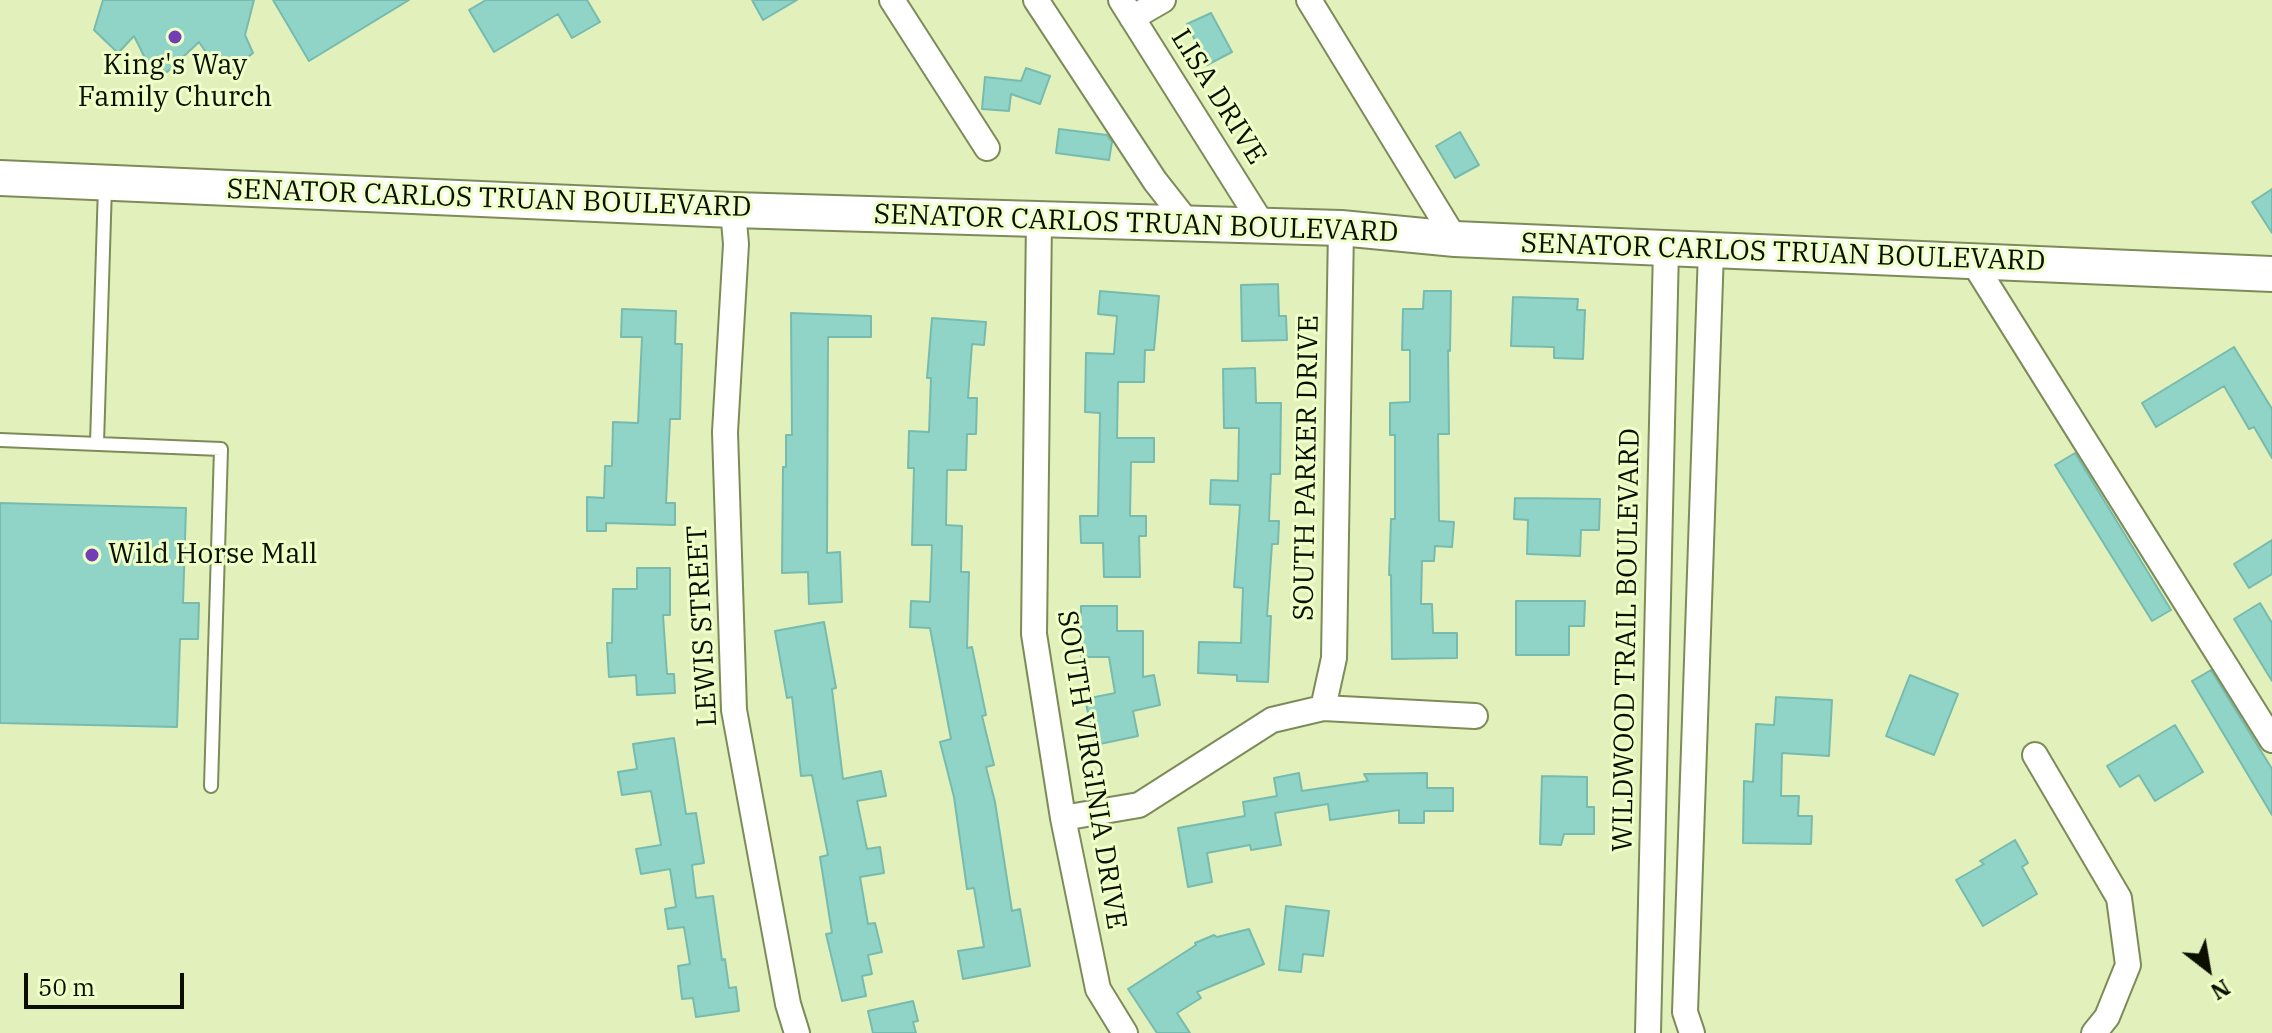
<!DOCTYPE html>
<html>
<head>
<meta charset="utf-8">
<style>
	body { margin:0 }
	#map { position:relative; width:2272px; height:1033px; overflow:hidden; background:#e2f1bb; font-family:"IBM Plex Serif",serif }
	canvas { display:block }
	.north { position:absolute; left:2168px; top:929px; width:80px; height:80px; -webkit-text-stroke:6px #efffc8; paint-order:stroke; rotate:149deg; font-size:22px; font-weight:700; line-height:32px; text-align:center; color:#0b0f00 }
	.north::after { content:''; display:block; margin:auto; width:28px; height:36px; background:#0b0f00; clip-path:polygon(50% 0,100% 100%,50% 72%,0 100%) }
	.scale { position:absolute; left:24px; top:973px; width:160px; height:36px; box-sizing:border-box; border:4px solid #0b0f00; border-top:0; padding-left:10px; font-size:24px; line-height:28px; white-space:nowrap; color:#0b0f00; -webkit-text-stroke:6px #efffc8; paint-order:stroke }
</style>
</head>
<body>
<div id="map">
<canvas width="2272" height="1033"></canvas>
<div class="north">N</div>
<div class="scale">50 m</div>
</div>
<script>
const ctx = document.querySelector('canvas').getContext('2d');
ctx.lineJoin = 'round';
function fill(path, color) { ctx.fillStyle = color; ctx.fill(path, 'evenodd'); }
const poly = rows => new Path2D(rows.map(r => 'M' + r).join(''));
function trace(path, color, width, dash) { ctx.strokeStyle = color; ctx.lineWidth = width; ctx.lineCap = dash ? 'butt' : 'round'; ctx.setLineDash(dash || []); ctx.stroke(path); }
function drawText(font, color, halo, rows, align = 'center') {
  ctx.font = font + ' "IBM Plex Serif",serif'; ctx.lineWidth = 6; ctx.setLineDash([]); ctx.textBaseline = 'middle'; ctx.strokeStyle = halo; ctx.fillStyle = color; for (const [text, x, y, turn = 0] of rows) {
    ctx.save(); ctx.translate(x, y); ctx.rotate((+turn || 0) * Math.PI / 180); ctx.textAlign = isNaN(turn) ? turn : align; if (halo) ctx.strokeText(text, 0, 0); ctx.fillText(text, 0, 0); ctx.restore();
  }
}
const building = poly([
	[103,0,254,0,245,35,253,53,233,69,220,73,199,42,167,72,149,66,134,36,118,53,94,30,103,0],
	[273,0,409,0,309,61,273,0],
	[486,0,587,0,600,22,572,38,558,14,494,52,469,10,486,0],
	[752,0,797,0,763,20,752,0],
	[1211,13,1232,52,1207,65,1187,24,1211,13],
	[1026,68,1050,76,1040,104,1011,94,1009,111,982,109,985,77,1021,81,1026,68],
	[1059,129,1107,135,1112,142,1109,160,1056,153,1059,129],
	[1460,132,1479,165,1455,178,1436,146,1460,132],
	[2272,189,2272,233,2252,202,2272,189],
	[1278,284,1279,316,1286,316,1287,340,1242,341,1241,285,1278,284],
	[1100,291,1159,296,1154,350,1145,350,1144,382,1118,382,1117,438,1154,438,1154,462,1131,462,1130,516,1146,516,1146,536,1139,536,1140,577,1104,577,1103,543,1081,543,1080,516,1098,516,1100,413,1085,412,1086,353,1114,354,1117,316,1098,314,1100,291],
	[1424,291,1451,291,1450,351,1448,350,1449,434,1438,434,1439,521,1454,522,1452,547,1435,546,1434,561,1422,561,1421,604,1432,604,1433,633,1457,633,1457,658,1392,659,1391,575,1389,575,1391,519,1395,519,1395,435,1390,435,1390,403,1410,402,1410,350,1402,350,1403,309,1423,309,1424,291],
	[1513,297,1578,299,1577,310,1585,310,1583,359,1554,358,1554,347,1511,346,1513,297],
	[622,309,676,311,675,344,682,344,680,419,670,419,666,503,675,503,675,525,606,523,606,531,587,531,587,497,604,498,605,466,612,466,613,422,638,423,642,337,621,337,622,309],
	[791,313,871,316,871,337,828,337,827,553,840,552,842,602,809,604,808,572,782,573,783,467,786,467,786,435,792,435,791,313],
	[932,318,986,322,984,345,972,344,968,398,977,398,976,434,967,434,966,470,947,470,946,525,962,526,961,572,969,572,967,648,972,647,986,715,982,716,994,765,986,767,995,802,1012,911,1020,909,1030,966,963,979,958,951,984,947,974,888,967,889,954,797,940,742,951,739,930,628,910,627,911,601,930,602,932,545,912,545,914,468,908,468,909,431,929,432,931,378,927,378,932,318],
	[2234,347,2272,409,2272,458,2254,427,2249,429,2224,386,2156,427,2142,403,2234,347],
	[1255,368,1256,403,1281,403,1280,474,1271,474,1269,521,1279,521,1278,544,1272,544,1267,616,1271,616,1268,682,1237,681,1237,675,1198,673,1199,642,1241,643,1243,588,1234,587,1240,505,1210,504,1211,480,1238,481,1239,428,1224,428,1223,369,1255,368],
	[2075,453,2171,610,2152,621,2055,465,2075,453],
	[1515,498,1600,499,1599,530,1581,530,1580,556,1527,554,1528,520,1514,519,1515,498],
	[0,503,186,508,183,603,199,603,198,639,180,639,177,727,0,723,0,503],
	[2272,540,2272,574,2249,588,2234,564,2272,540],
	[637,568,670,568,670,615,663,615,667,674,674,674,675,693,637,695,636,675,609,677,607,643,612,643,613,589,637,589,637,568],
	[1516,601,1585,601,1584,626,1569,626,1569,655,1516,655,1516,601],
	[2260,603,2272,623,2272,681,2234,619,2260,603],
	[1081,606,1117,606,1117,631,1143,631,1143,677,1154,675,1160,705,1133,711,1138,736,1095,745,1085,699,1115,693,1109,657,1081,657,1081,606],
	[824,622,836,688,832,689,843,779,881,771,886,796,857,801,867,849,880,847,884,873,860,877,868,924,875,923,882,952,868,955,872,974,862,976,866,996,842,1001,826,934,832,933,820,857,828,855,812,775,801,776,792,697,787,698,775,631,824,622],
	[2211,670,2272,769,2272,815,2192,681,2211,670],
	[1910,675,1958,694,1934,755,1886,736,1910,675],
	[1776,697,1832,700,1829,756,1782,753,1781,796,1799,796,1798,816,1812,816,1811,844,1743,843,1744,781,1753,782,1756,724,1774,725,1776,697],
	[2175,725,2203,772,2155,801,2139,775,2120,787,2107,766,2175,725],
	[674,738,686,814,696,813,704,863,692,865,696,898,713,896,722,960,725,959,729,988,736,987,739,1011,696,1017,693,998,682,999,678,966,690,964,684,927,668,929,665,909,676,907,670,869,641,874,636,849,661,845,651,791,622,795,618,772,637,769,633,744,674,738],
	[1299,773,1302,791,1368,781,1364,774,1427,773,1427,788,1453,788,1453,811,1424,811,1424,823,1399,823,1399,810,1330,820,1328,804,1275,813,1281,845,1251,850,1250,845,1207,853,1212,882,1188,887,1178,828,1245,816,1243,802,1277,796,1274,778,1299,773],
	[1542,776,1587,777,1587,807,1594,807,1594,834,1564,834,1561,845,1540,844,1542,776],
	[2015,840,2028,863,2022,867,2037,894,1983,926,1956,880,1984,864,1980,861,2015,840],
	[1286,906,1329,911,1323,956,1303,954,1301,972,1279,970,1286,906],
	[1249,929,1264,964,1197,992,1201,998,1177,1013,1190,1033,1157,1033,1128,989,1196,945,1195,943,1214,935,1217,937,1249,929],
	[913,1001,918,1021,913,1022,916,1033,873,1033,868,1011,913,1001]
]);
fill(building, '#8fd4c6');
trace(building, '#77bbae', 2);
const lane = poly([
	[0,440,221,449,211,786],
	[97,443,105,186]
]);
const street = poly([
	[892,0,987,148],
	[1036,0,1155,181,1188,223],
	[1121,0,1264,227],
	[1309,0,1455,239],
	[1132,18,1163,0],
	[733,210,736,244,725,432,734,710,788,1004,797,1033],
	[1039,219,1034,634,1063,818,1098,989,1125,1033],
	[1973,262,2272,740],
	[1323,708,1334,658,1341,228],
	[2035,755,2119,898,2128,965,2107,1017,2094,1033],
	[1063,818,1139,805,1272,720,1323,708,1475,716],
	[1648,1033,1666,249],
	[1692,1033,1685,1012,1711,251]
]);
const secondary = poly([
	[0,178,733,210,1341,228,1455,239,2272,274]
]);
trace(lane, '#7d8b59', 16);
trace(street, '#7d8b59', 28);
trace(secondary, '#7d8b59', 38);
trace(lane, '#fff', 12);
trace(street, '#fff', 24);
trace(secondary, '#fff', 34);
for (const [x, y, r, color] of [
	[175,37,8,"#733db4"],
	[92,555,8,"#733db4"]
]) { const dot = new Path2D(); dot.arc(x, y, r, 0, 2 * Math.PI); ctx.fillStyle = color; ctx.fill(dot); trace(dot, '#efffc8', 3); }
drawText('28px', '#0b0f00', '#efffc8', [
	["King's Way",175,66],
	["Family Church",175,98],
	["Wild Horse Mall",108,555,"left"]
]);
drawText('28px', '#0b0f00', '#efffc8', [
	["LISA DRIVE",1218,97,58],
	["SENATOR CARLOS TRUAN BOULEVARD",489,199,2],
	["SENATOR CARLOS TRUAN BOULEVARD",1136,224,2],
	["SENATOR CARLOS TRUAN BOULEVARD",1783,253,2],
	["SOUTH PARKER DRIVE",1307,468,-89],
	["LEWIS STREET",703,626,-93],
	["WILDWOOD TRAIL BOULEVARD",1627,640,-89],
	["SOUTH VIRGINIA DRIVE",1091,770,81]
]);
</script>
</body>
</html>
